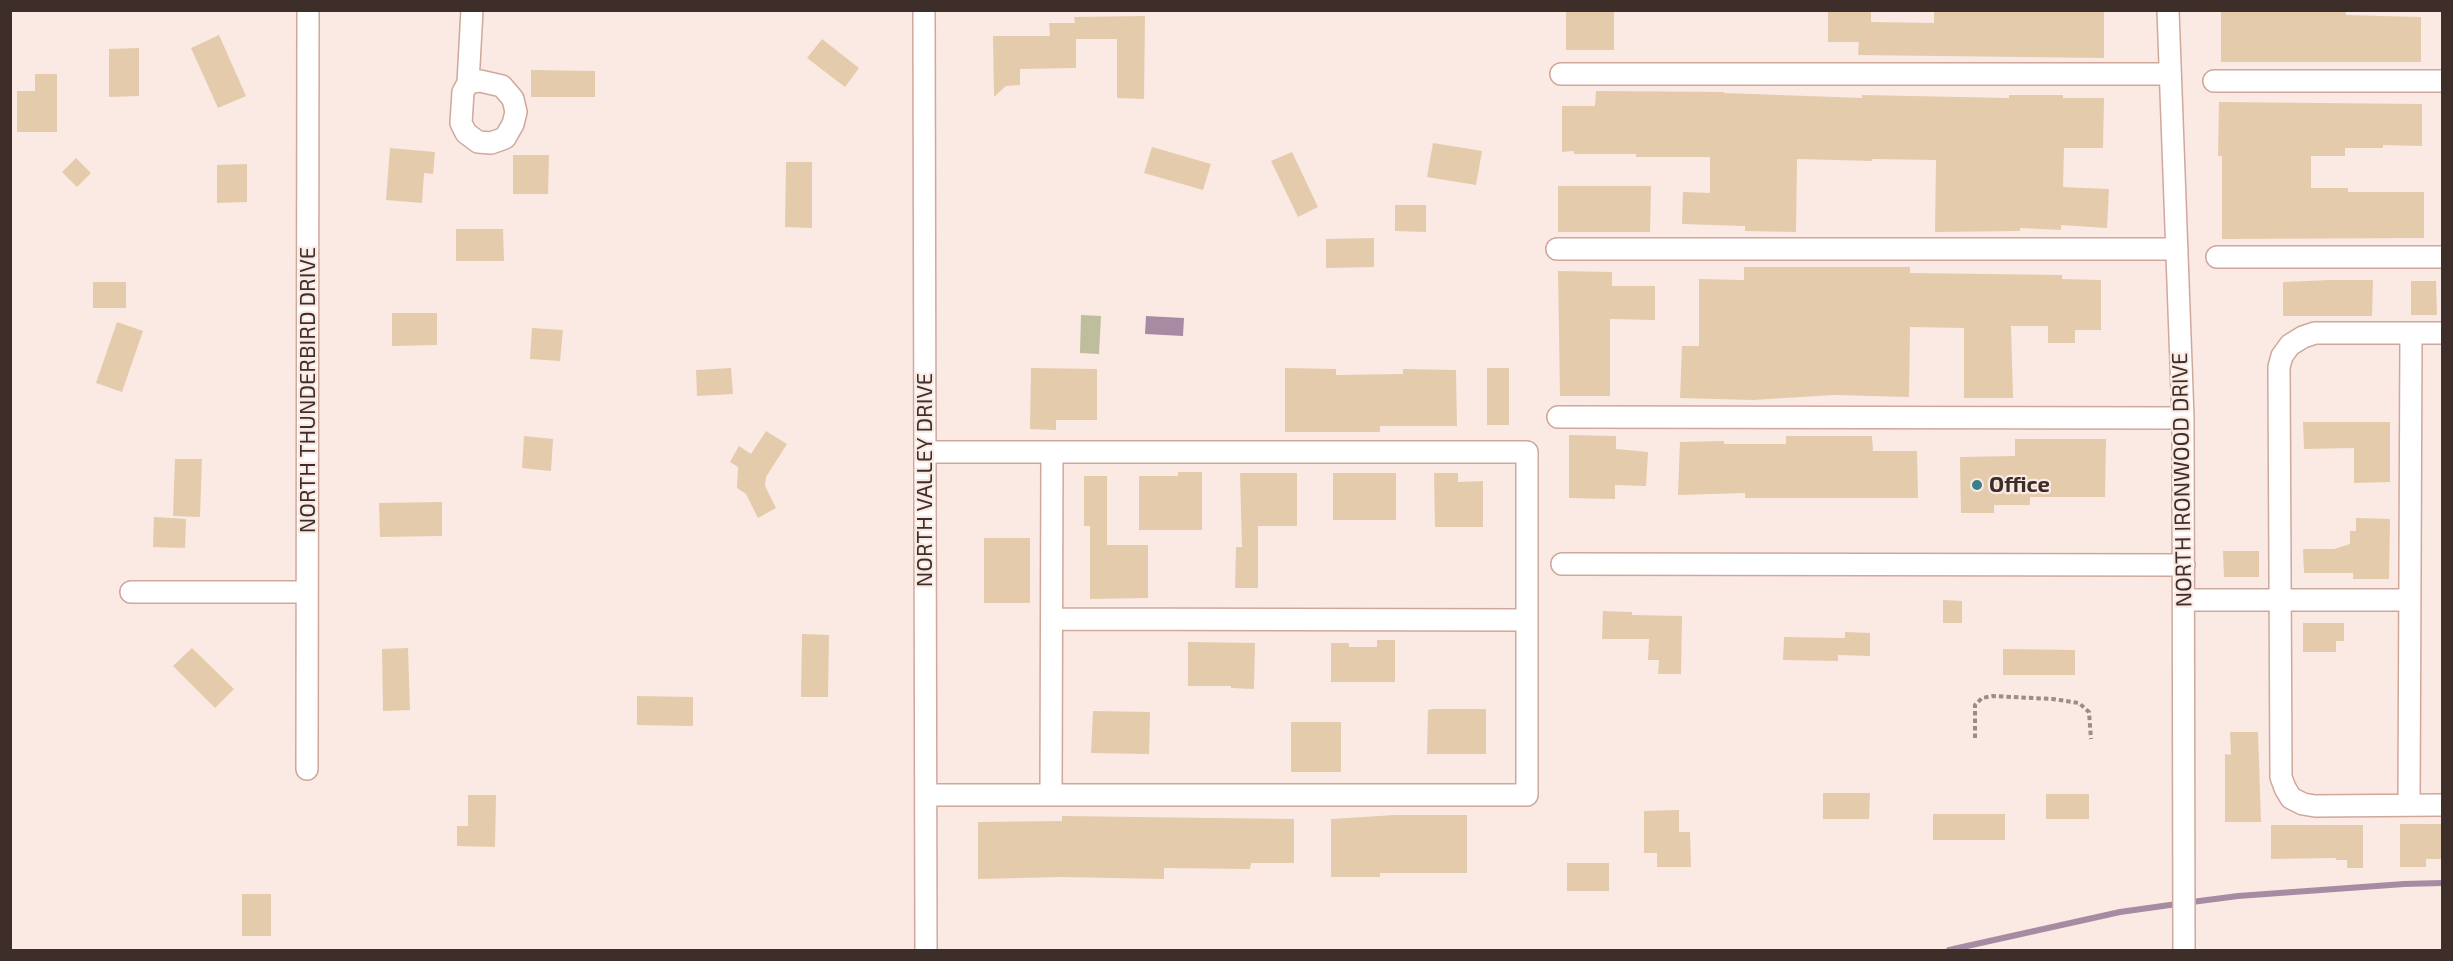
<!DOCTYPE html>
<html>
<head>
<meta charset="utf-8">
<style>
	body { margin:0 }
	#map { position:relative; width:2453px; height:961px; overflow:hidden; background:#fbeae4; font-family:"Exo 2",sans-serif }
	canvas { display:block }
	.frame { position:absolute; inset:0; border:12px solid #3d2e29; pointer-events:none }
</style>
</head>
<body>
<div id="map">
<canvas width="2453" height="961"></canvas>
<div class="frame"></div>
</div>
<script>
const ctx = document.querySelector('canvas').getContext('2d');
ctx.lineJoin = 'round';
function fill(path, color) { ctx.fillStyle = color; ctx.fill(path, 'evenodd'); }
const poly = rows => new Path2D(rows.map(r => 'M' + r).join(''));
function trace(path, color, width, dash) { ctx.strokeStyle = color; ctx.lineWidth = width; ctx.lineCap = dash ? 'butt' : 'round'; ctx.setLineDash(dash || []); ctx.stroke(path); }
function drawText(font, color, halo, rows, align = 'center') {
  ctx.font = font + ' "Exo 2",sans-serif'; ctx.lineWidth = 4.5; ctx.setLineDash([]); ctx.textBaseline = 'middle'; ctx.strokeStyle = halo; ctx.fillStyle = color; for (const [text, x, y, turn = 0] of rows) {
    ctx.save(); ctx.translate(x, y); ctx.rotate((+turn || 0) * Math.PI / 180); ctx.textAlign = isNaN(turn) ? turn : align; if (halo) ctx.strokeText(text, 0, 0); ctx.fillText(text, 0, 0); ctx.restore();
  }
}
fill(poly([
	[1081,315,1101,316,1099,354,1080,353]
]), '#bebd9c');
fill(poly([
	[1146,316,1184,318,1183,336,1145,334]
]), '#a78ba3');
trace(poly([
	[1949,950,2120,912,2184,903,2238,896,2404,884,2442,883]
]), '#a78ba3', 6);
fill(poly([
	[1566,10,1614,10,1614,50,1566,50],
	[1934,10,2104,10,2104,58,1858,55,1859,42,1828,42,1828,11,1871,11,1871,22,1934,23],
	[2221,10,2346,10,2346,15,2421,17,2421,62,2221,62],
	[1145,16,1144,99,1117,98,1117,39,1076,39,1076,68,1020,69,1020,85,1006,86,994,97,993,36,1050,36,1049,23,1075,23,1074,17],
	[219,35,246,96,218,108,191,48],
	[822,39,859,68,845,87,807,58],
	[139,48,139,96,109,97,109,49],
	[531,70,595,71,595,97,531,97],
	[35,74,57,74,57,132,17,132,17,91,35,91],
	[1596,91,1724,92,1724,93,1862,98,1862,95,2009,98,2009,95,2063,95,2063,98,2104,98,2103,148,2064,148,2063,187,2109,189,2107,228,2061,225,2061,230,2020,228,2020,231,1935,232,1936,160,1872,159,1872,161,1797,159,1796,232,1745,231,1745,226,1682,224,1683,192,1710,193,1710,157,1636,157,1636,154,1574,154,1574,151,1562,152,1562,106,1595,106],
	[2219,102,2422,104,2422,146,2383,145,2383,148,2345,148,2345,156,2311,156,2311,188,2348,188,2348,192,2424,192,2424,238,2222,239,2222,156,2218,156],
	[1433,143,1482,151,1476,185,1427,177],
	[1152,147,1211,164,1203,190,1144,173],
	[390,148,435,152,433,174,424,173,422,203,386,200],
	[1292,152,1318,207,1298,217,1271,161],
	[513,155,549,155,548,194,513,194],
	[76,158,91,173,77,187,62,172],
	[786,162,812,162,812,228,785,227],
	[247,164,247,202,217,203,217,165],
	[1558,186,1651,186,1650,232,1558,232],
	[1395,205,1426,205,1426,232,1395,231],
	[456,229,503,229,504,261,456,261],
	[1374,238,1374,267,1326,268,1326,239],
	[1744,267,1910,267,1910,273,2062,275,2062,279,2101,280,2101,330,2075,330,2075,343,2048,343,2048,326,2011,326,2013,398,1964,398,1964,328,1910,327,1909,397,1834,395,1752,400,1680,398,1682,346,1699,346,1699,279,1744,280],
	[1558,271,1612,272,1612,286,1655,286,1655,320,1610,319,1610,396,1560,396],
	[2330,280,2373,280,2372,316,2283,316,2283,282],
	[2411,281,2436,281,2437,315,2411,315],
	[93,282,126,282,126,308,93,308],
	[392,313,437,313,437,345,392,346],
	[117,322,143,331,122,392,96,383],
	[532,328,563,330,560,361,530,359],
	[731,368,733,394,697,396,696,370],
	[1031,368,1097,369,1097,420,1056,420,1056,430,1030,429],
	[1285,368,1336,369,1336,375,1403,374,1403,369,1456,370,1457,426,1380,426,1380,432,1285,432],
	[1487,368,1509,368,1509,425,1487,425],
	[2303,422,2390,422,2390,482,2354,483,2354,448,2304,449],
	[766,431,787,444,766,477,765,486,776,508,758,518,746,494,737,488,738,467,730,462,739,446,751,454],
	[1569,435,1616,436,1616,449,1648,452,1646,486,1615,485,1615,499,1569,498],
	[524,436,553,439,551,471,522,468],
	[1786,436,1872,436,1873,451,1917,451,1918,498,1745,498,1745,493,1678,495,1680,442,1724,441,1724,444,1786,444],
	[2015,439,2106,439,2105,497,2030,497,2030,505,1994,505,1994,513,1961,513,1960,457,2015,456],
	[175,459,202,459,200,517,173,516],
	[1178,472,1202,472,1202,530,1139,530,1139,476,1178,476],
	[1240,473,1297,473,1297,526,1258,526,1258,588,1235,588,1236,547,1242,547],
	[1333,473,1396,473,1396,520,1333,520],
	[1434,473,1458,473,1458,482,1483,481,1483,527,1435,527],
	[1084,476,1107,476,1107,545,1148,545,1148,598,1090,599,1090,526,1084,526],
	[442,502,442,536,380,537,379,503],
	[154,517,186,519,185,548,153,547],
	[2356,518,2390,519,2389,579,2353,579,2353,573,2304,573,2303,549,2334,549,2350,544,2350,531,2356,531],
	[984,538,1030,538,1030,603,984,603],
	[2223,551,2259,551,2259,577,2224,577],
	[1943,600,1962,601,1962,623,1943,623],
	[1603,611,1632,612,1632,615,1682,616,1681,674,1658,674,1659,660,1648,660,1649,639,1602,639],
	[2303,623,2344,623,2344,641,2336,641,2336,652,2303,652],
	[1845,632,1870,633,1870,656,1838,655,1838,661,1783,660,1784,637,1845,638],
	[802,634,829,635,828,697,801,697],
	[1377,640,1395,640,1395,682,1331,682,1331,643,1349,643,1349,647,1377,647],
	[1188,642,1255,643,1254,689,1231,688,1231,686,1188,686],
	[192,648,234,689,215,708,173,666],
	[408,648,410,710,383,711,382,649],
	[2003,649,2075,650,2075,675,2003,675],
	[637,696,693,697,693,726,637,725],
	[1433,709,1486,709,1486,754,1427,754,1428,710],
	[1093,711,1150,712,1149,754,1091,753],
	[1291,722,1341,722,1341,772,1291,772],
	[2230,732,2258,732,2261,822,2225,822,2225,754,2231,755],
	[1823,793,1870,793,1869,819,1823,819],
	[2046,794,2089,794,2089,819,2046,819],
	[468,795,496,795,495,847,457,846,457,826,468,826],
	[1679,810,1679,832,1690,832,1691,867,1657,867,1657,853,1644,853,1644,811],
	[1933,814,2005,814,2005,840,1933,840],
	[1395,815,1467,815,1467,873,1380,873,1380,877,1331,877,1331,819],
	[1062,816,1294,819,1294,863,1251,863,1250,869,1164,868,1164,879,1062,877,978,879,978,822,1062,821],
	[2400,824,2442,824,2442,859,2426,859,2426,867,2400,867],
	[2271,825,2363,825,2363,868,2347,868,2347,860,2336,860,2336,858,2271,859],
	[1567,863,1609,863,1609,891,1567,891],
	[242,894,271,894,271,936,242,936]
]), '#e4cbac');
const minor = poly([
	[924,10,926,950],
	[2168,10,2183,418,2184,950],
	[1561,74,2170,74],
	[2214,81,2442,81],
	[468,83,480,81,502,86,513,99,516,112,513,124,505,138,491,143,478,142,466,133,461,123,463,92,468,83,472,10],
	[1557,249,2177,249],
	[2217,257,2442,257],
	[2442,333,2315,333,2303,337,2290,345,2282,356,2279,367,2281,777,2285,788,2291,798,2303,804,2315,806,2442,805],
	[1558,417,2183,418],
	[925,452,1527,452,1527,795,926,795],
	[1562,564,2184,565],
	[131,592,307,592],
	[2184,600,2410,600],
	[1052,619,1527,620],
	[307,769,308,10],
	[1051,795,1052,452],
	[2409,805,2411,333]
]);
trace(minor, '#cfa89c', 24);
trace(poly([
	[1975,738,1975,705,1982,698,1993,696,2053,699,2079,703,2089,712,2091,739]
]), '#9c8c87', 4, [4.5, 3]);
trace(minor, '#fff', 21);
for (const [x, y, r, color] of [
	[1977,485,6,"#398089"]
]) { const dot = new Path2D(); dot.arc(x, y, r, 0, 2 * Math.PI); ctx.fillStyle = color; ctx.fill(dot); trace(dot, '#fbeae4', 2); }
drawText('22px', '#3d2e29', '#fbeae4', [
	["NORTH THUNDERBIRD DRIVE",308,390,-90],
	["NORTH VALLEY DRIVE",925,480,-90],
	["NORTH IRONWOOD DRIVE",2182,480,-91]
]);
drawText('bold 22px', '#3d2e29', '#fbeae4', [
	["Office",1989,485]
], 'left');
</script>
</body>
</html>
